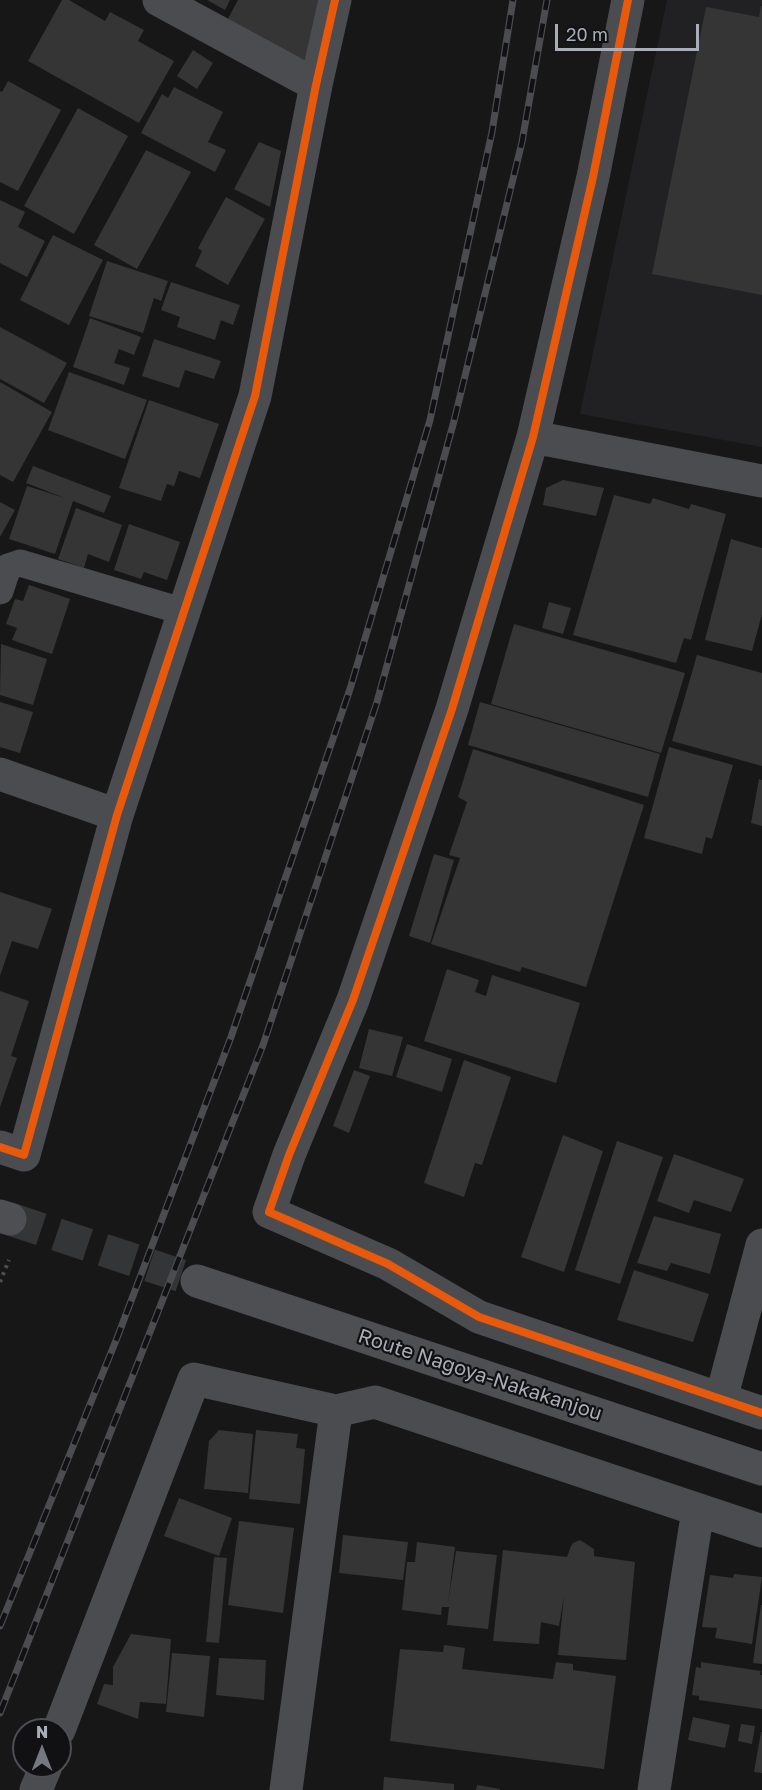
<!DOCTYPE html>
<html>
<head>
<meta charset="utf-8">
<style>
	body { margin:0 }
	#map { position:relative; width:762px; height:1790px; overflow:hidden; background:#171717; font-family:"Golos Text",sans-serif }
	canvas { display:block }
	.north { position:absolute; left:12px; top:1718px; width:60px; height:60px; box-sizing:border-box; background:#111113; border:2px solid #4d4f55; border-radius:50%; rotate:0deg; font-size:16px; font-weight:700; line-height:24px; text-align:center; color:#a8adb8 }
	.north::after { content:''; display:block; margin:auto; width:21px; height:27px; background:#757880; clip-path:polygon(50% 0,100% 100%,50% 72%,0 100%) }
	.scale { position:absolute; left:555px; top:24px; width:144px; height:27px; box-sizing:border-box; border:3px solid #a8adb8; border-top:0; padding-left:8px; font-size:18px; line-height:21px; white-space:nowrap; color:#a8adb8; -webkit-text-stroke:4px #111113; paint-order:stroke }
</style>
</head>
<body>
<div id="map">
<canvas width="762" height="1790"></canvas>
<div class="north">N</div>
<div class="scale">20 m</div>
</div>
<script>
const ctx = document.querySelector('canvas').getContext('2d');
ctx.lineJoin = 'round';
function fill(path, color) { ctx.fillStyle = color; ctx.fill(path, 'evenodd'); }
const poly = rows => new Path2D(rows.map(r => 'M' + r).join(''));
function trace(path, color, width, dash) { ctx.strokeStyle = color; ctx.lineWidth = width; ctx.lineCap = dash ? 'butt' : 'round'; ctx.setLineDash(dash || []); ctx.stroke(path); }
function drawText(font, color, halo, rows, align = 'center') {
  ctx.font = font + ' "Golos Text",sans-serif'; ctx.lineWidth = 4.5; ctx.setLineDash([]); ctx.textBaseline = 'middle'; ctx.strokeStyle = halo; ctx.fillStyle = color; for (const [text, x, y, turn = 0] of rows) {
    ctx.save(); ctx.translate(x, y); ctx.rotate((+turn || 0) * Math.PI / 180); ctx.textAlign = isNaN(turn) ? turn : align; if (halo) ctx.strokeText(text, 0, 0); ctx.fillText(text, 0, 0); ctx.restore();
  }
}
fill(poly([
	[667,0,762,0,762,447,580,414]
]), '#212123');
fill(poly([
	[62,0,69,0,105,21,110,12,144,30,138,41,174,61,139,123,28,61],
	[207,0,230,0,225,10],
	[238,0,325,0,307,61,223,28],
	[761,6,762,6,762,295,652,274,706,7,759,17],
	[193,50,213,63,197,89,177,76],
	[8,81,61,110,18,191,0,182,0,91,2,92],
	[174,87,223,112,208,142,226,150,215,172,141,133,162,94,168,98],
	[78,108,128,136,74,234,24,206],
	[259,142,281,151,270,207,234,189],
	[146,150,191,172,137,269,94,245],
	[226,197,265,219,228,285,195,266,202,251,198,248],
	[0,200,25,212,18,227,45,241,27,277,0,263],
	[53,235,103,260,69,325,20,300],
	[107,261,168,281,161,301,154,298,143,333,89,316],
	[171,282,240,305,233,325,221,320,215,340,177,327,180,317,161,310],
	[90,318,141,337,134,355,119,349,114,363,130,368,124,385,73,367],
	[0,327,67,363,44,403,0,379],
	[154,339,221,361,214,379,185,370,179,388,142,376],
	[69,372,147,400,125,459,48,430],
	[0,382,52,412,13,482,0,475],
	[149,400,219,424,200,478,179,471,174,486,167,484,161,501,119,488],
	[33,466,111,496,104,513,73,501,55,554,9,539,27,486,65,498,26,483],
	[563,480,604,488,596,516,543,505,546,488],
	[614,495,650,504,653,498,689,509,691,504,726,514,691,640,684,638,676,663,573,635],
	[0,502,15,510,0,537],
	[76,508,122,525,109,562,88,554,84,568,58,559],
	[129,524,180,542,167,580,144,572,141,579,114,570],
	[731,539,762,548,762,614,752,651,705,640],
	[29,585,70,599,52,654,12,640,17,628,6,624,15,599,23,601],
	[549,602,571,608,563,634,542,628],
	[514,624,685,673,661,753,491,704],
	[1,644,47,659,33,705,0,695],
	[697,655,762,673,762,766,672,741],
	[0,702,33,712,20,753,0,747],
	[480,702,660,754,648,797,468,745],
	[669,747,733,765,712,839,706,837,702,854,644,838],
	[473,749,644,805,586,987,522,967,520,972,431,944,460,858,449,855,467,802,458,797],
	[759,779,762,780,762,826,751,823],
	[434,854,454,860,430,943,409,936],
	[0,892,52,909,38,949,12,941,0,976],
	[447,969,479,980,475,992,486,996,492,975,580,1003,556,1083,424,1041],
	[0,991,29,1001,11,1056,17,1058,0,1107],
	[369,1029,403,1037,392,1076,359,1068],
	[407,1044,452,1059,442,1092,396,1077],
	[464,1060,511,1077,482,1165,475,1163,464,1197,424,1183],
	[354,1070,370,1076,349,1133,333,1126],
	[563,1135,603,1151,564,1272,521,1257],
	[617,1141,663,1157,620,1284,575,1270],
	[674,1154,744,1179,731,1212,694,1200,689,1213,657,1201],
	[654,1216,721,1234,710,1274,671,1263,667,1271,637,1263],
	[634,1270,709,1294,693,1342,617,1320],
	[219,1430,253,1434,248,1493,204,1489,209,1441],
	[256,1430,298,1434,296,1448,305,1449,300,1504,249,1499],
	[179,1498,232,1518,219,1556,164,1536],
	[239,1521,294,1528,283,1613,228,1605],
	[343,1535,408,1542,403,1580,339,1573],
	[580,1540,594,1549,594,1556,635,1562,626,1660,558,1655,564,1596,559,1626,541,1622,539,1644,493,1641,503,1550,567,1557,571,1546,573,1543],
	[417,1542,455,1547,448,1603,456,1551,497,1555,488,1629,447,1625,449,1607,442,1607,441,1615,402,1610,407,1562,415,1562],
	[214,1557,227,1558,219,1643,206,1642],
	[734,1574,762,1577,752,1644,715,1638,717,1628,702,1627,710,1575,733,1578],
	[761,1605,762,1605,762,1664,753,1663],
	[131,1634,171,1639,166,1704,140,1702,138,1719,97,1704,104,1684,113,1685,113,1667],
	[444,1645,465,1648,462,1669,553,1679,556,1662,573,1664,573,1670,616,1676,604,1769,390,1741,400,1649,443,1652],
	[172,1653,210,1656,204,1717,166,1712],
	[219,1658,266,1660,264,1700,216,1695],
	[701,1662,761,1671,760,1675,762,1675,762,1709,699,1700,699,1696,692,1695,696,1667,701,1668],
	[693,1717,730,1725,725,1748,688,1740],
	[741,1724,755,1726,752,1744,738,1741],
	[761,1732,762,1732,762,1773,754,1772],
	[384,1777,454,1784,454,1790,383,1790],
	[477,1785,500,1789,500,1790,476,1790]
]), '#353536');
trace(poly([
	[10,1219,197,1281]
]), '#343537', 33, [33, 16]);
trace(poly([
	[0,1282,9,1260]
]), '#4d4e52', 4, [3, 4.5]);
trace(poly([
	[0,591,8,567,20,563,185,612]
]), '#4b4c50', 27);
trace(poly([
	[159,0,316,85],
	[628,0,593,177,533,437,452,709,353,1000,289,1155,269,1212,388,1264,479,1317,762,1413],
	[533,437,762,481],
	[0,774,117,815],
	[0,1147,24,1155,117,815,255,396,316,85,335,0],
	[721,1399,762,1245],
	[59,1730,194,1379,336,1411,375,1402,762,1531],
	[36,1790,46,1766],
	[286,1790,336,1411],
	[654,1790,698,1510]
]), '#4b4c50', 33);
trace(poly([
	[0,1216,10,1219],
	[197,1281,762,1469]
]), '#4d4f52', 33);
const rail = poly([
	[0,1626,117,1338,231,1037,350,689,430,420,492,132,513,0],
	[0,1713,263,1045,377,702,454,421,522,142,547,0]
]);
trace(rail, '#4b4c4f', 7);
trace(rail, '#111113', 4.5, [14]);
trace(poly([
	[628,0,593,177,533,437,452,709,353,1000,289,1155,269,1212,388,1264,479,1317,762,1413],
	[0,1147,24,1155,117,815,255,396,316,85,335,0]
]), '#e8590c', 8);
drawText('20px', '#a8adb8', '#111113', [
	["Route Nagoya-Nakakanjou",480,1375,18]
]);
</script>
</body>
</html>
